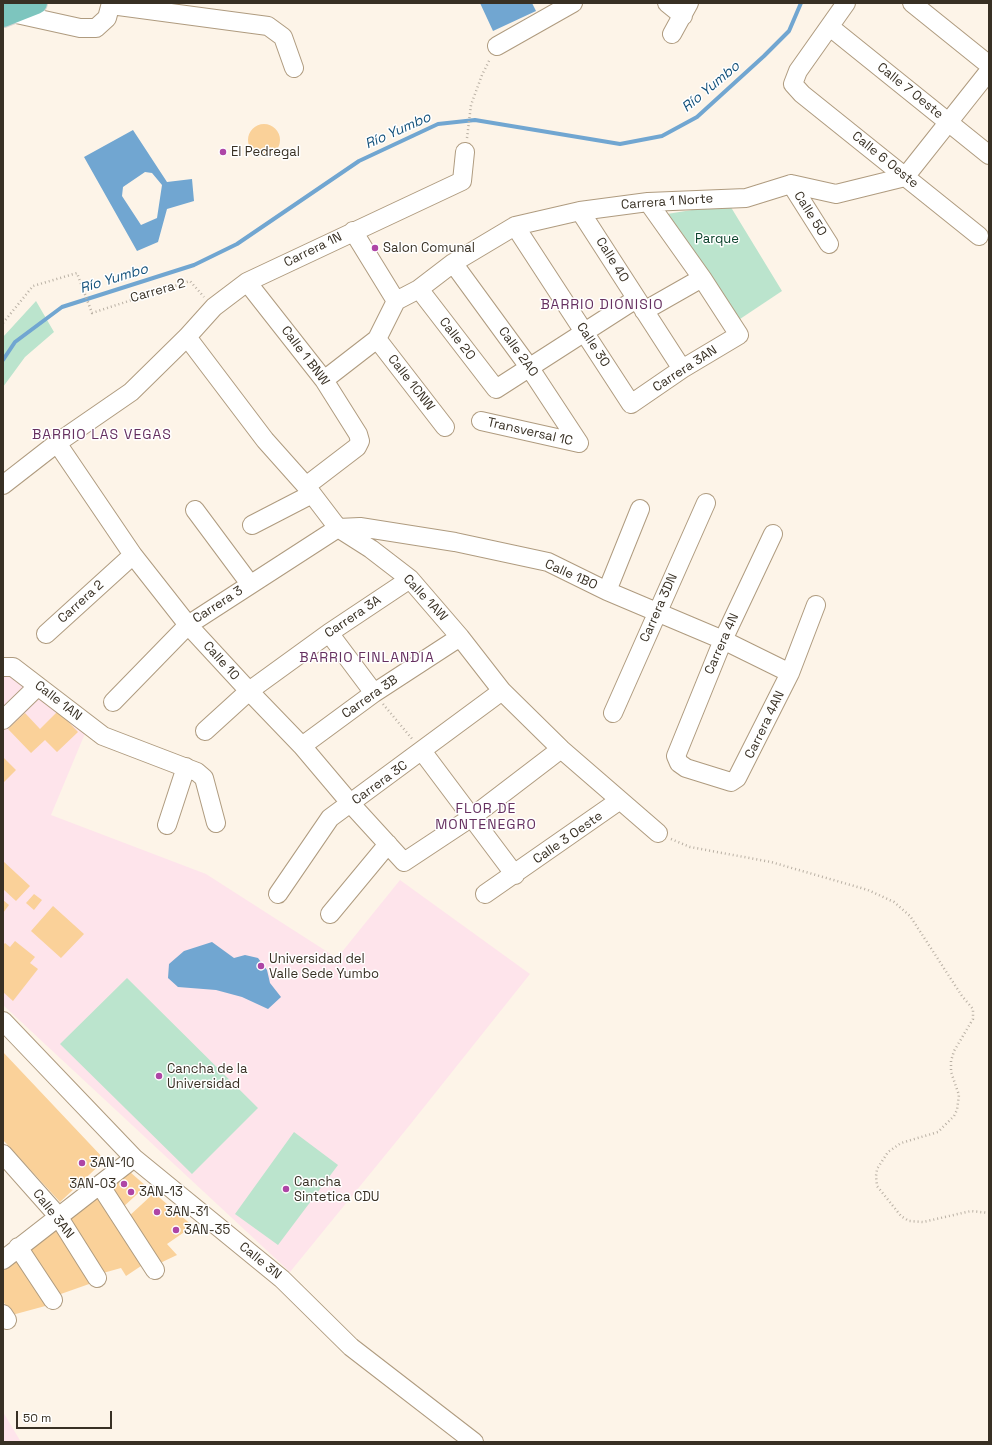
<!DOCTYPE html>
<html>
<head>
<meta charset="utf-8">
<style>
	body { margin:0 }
	#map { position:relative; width:992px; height:1445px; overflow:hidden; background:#fdf4e8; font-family:"Space Grotesk",sans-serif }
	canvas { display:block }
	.frame { position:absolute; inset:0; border:4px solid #383024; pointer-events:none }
	.scale { position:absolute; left:16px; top:1411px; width:96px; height:18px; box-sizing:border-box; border:2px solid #383024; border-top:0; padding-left:5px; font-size:12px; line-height:14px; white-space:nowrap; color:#383024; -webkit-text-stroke:3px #fff; paint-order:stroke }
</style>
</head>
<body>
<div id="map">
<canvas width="992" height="1445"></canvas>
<div class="frame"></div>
<div class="scale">50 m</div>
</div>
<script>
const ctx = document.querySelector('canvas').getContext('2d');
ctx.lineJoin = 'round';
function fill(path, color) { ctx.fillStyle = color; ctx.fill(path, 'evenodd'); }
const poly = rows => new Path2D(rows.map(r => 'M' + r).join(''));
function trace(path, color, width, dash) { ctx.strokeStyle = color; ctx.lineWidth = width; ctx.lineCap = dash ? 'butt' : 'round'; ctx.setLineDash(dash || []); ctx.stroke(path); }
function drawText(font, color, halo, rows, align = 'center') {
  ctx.font = font + ' "Space Grotesk",sans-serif'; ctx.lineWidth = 3; ctx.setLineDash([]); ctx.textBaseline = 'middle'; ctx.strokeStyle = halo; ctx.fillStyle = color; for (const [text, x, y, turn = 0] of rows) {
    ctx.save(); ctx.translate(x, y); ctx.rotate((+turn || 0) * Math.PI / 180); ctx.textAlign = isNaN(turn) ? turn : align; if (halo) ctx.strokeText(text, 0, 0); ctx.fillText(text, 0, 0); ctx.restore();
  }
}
fill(poly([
	[3,672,11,672,86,731,51,815,206,874,337,958,400,880,530,974,409,1126,290,1272,3,1005],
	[3,1412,21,1442,3,1442]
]), '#fee4eb');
fill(poly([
	[729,204,782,291,737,321,667,214],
	[36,301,54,332,25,357,3,387,3,337],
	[127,978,258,1108,192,1174,60,1044],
	[294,1132,338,1165,278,1245,235,1214]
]), '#bbe4cd');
fill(poly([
	[480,3,532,3,536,11,493,31],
	[133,130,167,182,192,179,194,201,167,209,158,242,137,251,84,157],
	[145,172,152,173,162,185,157,218,141,225,122,196,123,187],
	[212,942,234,958,245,955,258,958,267,970,270,983,281,997,268,1009,242,997,216,990,178,987,168,978,169,964,184,951]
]), '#71a6d1');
trace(poly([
	[3,360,15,342,62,307,194,265,237,244,359,161,438,124,475,120,620,144,662,136,697,117,764,56,789,31,801,3]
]), '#71a6d1', 4);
fill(poly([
	'248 140a16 16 0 1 1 32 0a16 16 0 1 1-32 0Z',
	[58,711,78,732,57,752,45,740,31,753,8,729,25,713,40,729],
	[3,757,16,770,3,783],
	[3,861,30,886,16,901,3,889],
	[34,894,42,900,34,910,26,903],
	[3,900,9,905,3,913],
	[53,906,84,934,61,958,31,931],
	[15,941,35,957,30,963,38,969,13,1001,3,992,3,945,5,943,10,947],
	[3,1052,105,1160,60,1202,3,1140],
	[130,1172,146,1186,122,1208,110,1189],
	[154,1193,193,1226,167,1244,177,1255,158,1264,128,1217],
	[99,1194,144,1264,126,1276,121,1268,103,1273,65,1217],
	[57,1227,92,1283,58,1295,29,1250],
	[18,1259,49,1305,12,1315,3,1301,3,1271]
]), '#fad199');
const minor = poly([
	[667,3,683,16],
	[846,3,798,71,793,84,802,94,979,236],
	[912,3,989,65],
	[111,5,268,26,283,37,294,68],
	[12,13,80,28,96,28,107,18,111,3],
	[830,27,989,155],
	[672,34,689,3],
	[497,46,573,3],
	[791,184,829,244],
	[580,211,682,369],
	[515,226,631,404,682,369,739,335,702,278,648,202],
	[353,231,396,301],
	[453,263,529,367,579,443],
	[247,282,324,380,358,434,360,441,357,447,306,486],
	[419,289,496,389,636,299],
	[396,301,419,289,453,263,515,226,580,211,648,202,746,198,791,184,836,194,905,177,989,71],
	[644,311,702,278],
	[187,337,265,440,306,486,338,528,371,549,410,579,460,637,502,691,561,749,658,833],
	[377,339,445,427],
	[324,380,377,339,396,301],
	[481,421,579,443],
	[57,443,133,555,188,625,249,691,302,746,351,804,404,862,472,817,561,749],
	[3,485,57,443,131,392,187,337,214,307,247,282,462,181,465,152],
	[195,510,250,584],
	[252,525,312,494],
	[773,534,723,640,676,756,679,763,686,768,731,782,737,778,790,673,816,605],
	[607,591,640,509],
	[329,633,374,693],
	[46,634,133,555],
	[3,667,13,667,103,736,197,772,204,778,216,823],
	[113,702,188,625,338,528,360,527,455,542,548,562,607,591,723,640,790,673],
	[613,713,706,503],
	[3,720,38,686],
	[205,731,249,691,329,633,410,579],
	[302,746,374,693,460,637],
	[422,751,515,875],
	[167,825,186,767],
	[278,894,330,818,502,691],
	[485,894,620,800],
	[330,914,388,844],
	[3,1021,134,1158,282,1279,351,1347,474,1442],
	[3,1154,58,1216,97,1278],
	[100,1185,155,1270],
	[18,1247,53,1300],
	[3,1260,134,1158],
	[3,1314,7,1320]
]);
const major = poly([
	[3,16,36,3]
]);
trace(minor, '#af9b7f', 20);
trace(major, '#d7d6d3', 24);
trace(poly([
	[467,138,471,105,482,75,490,59],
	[3,323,33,286,77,273,92,313,190,281,204,297],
	[383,704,413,740],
	[671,839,690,847,771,862,868,890,894,902,910,916,962,996,973,1009,973,1019,954,1051,951,1061,951,1072,959,1095,957,1110,954,1116,938,1132,901,1143,888,1152,877,1169,876,1176,877,1186,901,1216,909,1221,923,1222,971,1211,989,1213]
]), '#b9b0a4', 2.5, [1, 3]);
trace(minor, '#fff', 18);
trace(major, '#7dc5be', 22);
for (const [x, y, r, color] of [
	[223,152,4,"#ae45a6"],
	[375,248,4,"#ae45a6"],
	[261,966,4,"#ae45a6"],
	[159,1076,4,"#ae45a6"],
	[82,1163,4,"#ae45a6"],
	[124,1184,4,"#ae45a6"],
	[286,1189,4,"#ae45a6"],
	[131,1192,4,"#ae45a6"],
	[157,1212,4,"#ae45a6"],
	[176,1230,4,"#ae45a6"]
]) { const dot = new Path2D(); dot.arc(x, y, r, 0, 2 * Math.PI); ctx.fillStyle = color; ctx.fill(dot); trace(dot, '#fff', 1.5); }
drawText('13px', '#383024', '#fff', [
	["Calle 7 Oeste",910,91,39],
	["Calle 6 Oeste",885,160,39],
	["Carrera 1 Norte",667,202,-4],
	["Calle 5O",810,214,58],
	["Carrera 1N",313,250,-26],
	["Calle 4O",612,260,58],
	["Carrera 2",158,291,-16],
	["Calle 2O",457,339,52],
	["Calle 3O",593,345,57],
	["Calle 2AO",518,352,54],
	["Calle 1 BNW",305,356,53],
	["Carrera 3AN",685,369,-33],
	["Calle 1CNW",411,383,52],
	["Transversal 1C",530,432,13],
	["Calle 1BO",571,575,24],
	["Calle 1AW",425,598,47],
	["Carrera 2",81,602,-42],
	["Carrera 3",218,605,-33],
	["Carrera 3DN",659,608,-66],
	["Carrera 3A",353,617,-34],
	["Carrera 4N",722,644,-66],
	["Calle 10",221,661,48],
	["Carrera 3B",370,697,-35],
	["Calle 1AN",58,701,38],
	["Carrera 4AN",765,725,-64],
	["Carrera 3C",380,783,-36],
	["Calle 3 Oeste",568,838,-35],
	["Calle 3AN",53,1214,52],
	["Calle 3N",260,1261,39]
]);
drawText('13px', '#383024', '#fff', [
	["El Pedregal",231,152],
	["Salon Comunal",383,248],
	["Universidad del",269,959],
	["Valle Sede Yumbo",269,974],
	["Cancha de la",167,1069],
	["Universidad",167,1084],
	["3AN-10",90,1163],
	["Cancha",294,1182],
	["Sintetica CDU",294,1197],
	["3AN-03",116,1184,"right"],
	["3AN-13",139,1192],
	["3AN-31",165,1212],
	["3AN-35",184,1230]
], 'left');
drawText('13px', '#09412a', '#fff', [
	["Parque",717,239]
]);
drawText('italic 14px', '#12507a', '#fff', [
	["Río Yumbo",711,87,-40],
	["Río Yumbo",398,131,-24],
	["Río Yumbo",114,279,-17]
]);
ctx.letterSpacing = '1px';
drawText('14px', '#653060', '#fff', [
	["BARRIO DIONISIO",602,305],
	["BARRIO LAS VEGAS",102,435],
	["BARRIO FINLANDIA",367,658],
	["FLOR DE",486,809],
	["MONTENEGRO",486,825]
]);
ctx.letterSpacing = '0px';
</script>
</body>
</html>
